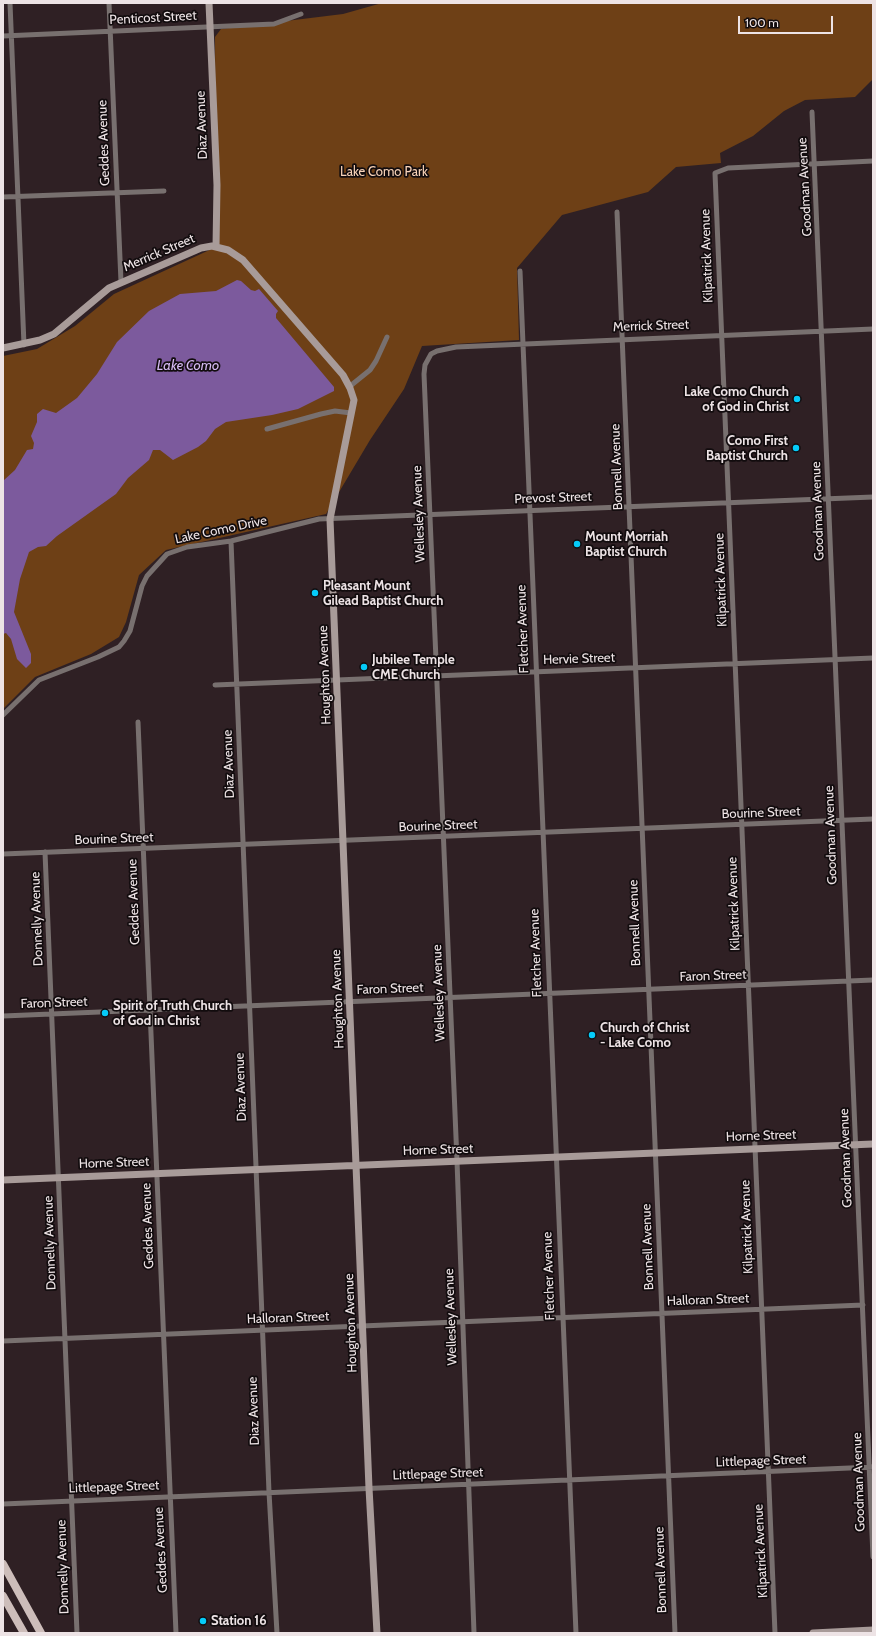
<!DOCTYPE html>
<html>
<head>
<meta charset="utf-8">
<style>
	body { margin:0 }
	#map { position:relative; width:876px; height:1636px; overflow:hidden; background:#2f2024; font-family:Cabin,sans-serif }
	canvas { display:block }
	.frame { position:absolute; inset:0; border:4px solid #ede3e5; pointer-events:none }
	.scale { position:absolute; left:738px; top:16px; width:95px; height:18px; box-sizing:border-box; border:2px solid #ede3e5; border-top:0; padding-left:5px; font-size:12px; line-height:14px; white-space:nowrap; color:#ede3e5; -webkit-text-stroke:3px #120c0e; paint-order:stroke }
</style>
</head>
<body>
<div id="map">
<canvas width="876" height="1636"></canvas>
<div class="frame"></div>
<div class="scale">100 m</div>
</div>
<script>
const ctx = document.querySelector('canvas').getContext('2d');
ctx.lineJoin = 'round';
function fill(path, color) { ctx.fillStyle = color; ctx.fill(path, 'evenodd'); }
const poly = rows => new Path2D(rows.map(r => 'M' + r).join(''));
function trace(path, color, width, dash) { ctx.strokeStyle = color; ctx.lineWidth = width; ctx.lineCap = dash ? 'butt' : 'round'; ctx.setLineDash(dash || []); ctx.stroke(path); }
function drawText(font, color, halo, rows, align = 'center') {
  ctx.font = font + ' Cabin,sans-serif'; ctx.lineWidth = 3.5; ctx.setLineDash([]); ctx.textBaseline = 'middle'; ctx.strokeStyle = halo; ctx.fillStyle = color; for (const [text, x, y, turn = 0] of rows) {
    ctx.save(); ctx.translate(x, y); ctx.rotate((+turn || 0) * Math.PI / 180); ctx.textAlign = isNaN(turn) ? turn : align; if (halo) ctx.strokeText(text, 0, 0); ctx.fillText(text, 0, 0); ctx.restore();
  }
}
fill(poly([
	[382,3,873,3,873,79,855,97,805,100,784,111,753,136,720,153,721,163,676,167,648,192,562,215,517,268,519,340,422,346,404,389,370,440,326,514,166,550,139,575,126,622,119,637,91,654,35,677,3,709,3,356,37,349,75,326,114,294,216,247,215,37,221,29,343,14]
]), '#6e4016');
fill(poly([
	[237,280,241,281,251,290,255,291,259,289,278,311,276,314,276,318,334,387,334,391,298,409,272,415,226,422,215,429,206,441,198,447,173,460,160,450,153,450,149,460,128,478,116,494,57,536,46,546,38,547,29,552,20,579,14,612,31,654,31,663,26,668,17,659,11,639,6,633,3,634,3,481,15,470,27,450,33,449,34,443,31,436,37,422,37,414,43,409,56,413,77,398,97,374,117,342,149,311,180,294,216,291]
]), '#7c5a9d');
trace(poly([
	[10,3,24,345],
	[109,3,121,282],
	[3,36,274,24,301,14],
	[812,112,873,1557],
	[3,197,164,191],
	[617,212,675,1633],
	[520,271,576,1633],
	[349,387,370,370,376,361,387,337],
	[267,429,321,414,335,411,351,413],
	[231,541,269,1492,277,1633],
	[215,685,873,658],
	[3,715,39,680,98,657,119,647,124,641,130,631,142,586,147,576,167,554,187,547,231,541,319,519,873,497],
	[138,722,176,1633],
	[45,852,77,1633],
	[3,854,873,819],
	[3,1016,873,980],
	[3,1341,863,1305],
	[3,1504,873,1467],
	[474,1633,457,1161,424,374,425,365,431,354,437,351,456,347,873,329],
	[775,1633,715,173,728,168,873,161]
]), '#78706f', 5);
trace(poly([
	[209,3,217,185,216,247],
	[3,348,40,340,54,334,109,288,201,248,212,246,228,250,243,260,343,375,350,388,354,400,330,519,369,1488,377,1633],
	[3,1180,873,1144],
	[813,1633,873,1630]
]), '#a89b99', 7);
trace(poly([
	[3,1564,41,1633],
	[3,1596,24,1633]
]), '#cdbdba', 8);
for (const [x, y, r, color] of [
	[797,399,4,"#05cbf9"],
	[796,448,4,"#05cbf9"],
	[577,544,4,"#05cbf9"],
	[315,593,4,"#05cbf9"],
	[364,667,4,"#05cbf9"],
	[105,1013,4,"#05cbf9"],
	[592,1035,4,"#05cbf9"],
	[203,1621,4,"#05cbf9"]
]) { const dot = new Path2D(); dot.arc(x, y, r, 0, 2 * Math.PI); ctx.fillStyle = color; ctx.fill(dot); trace(dot, '#120c0e', 1.5); }
drawText('13px', '#ede3e5', '#120c0e', [
	["Penticost Street",153,18,-3],
	["Diaz Avenue",202,125,-92],
	["Geddes Avenue",104,143,-92],
	["Goodman Avenue",805,187,-93],
	["Merrick Street",159,253,-23],
	["Kilpatrick Avenue",707,256,-92],
	["Merrick Street",651,326,-2],
	["Bonnell Avenue",617,467,-92],
	["Prevost Street",553,498,-2],
	["Goodman Avenue",818,511,-92],
	["Wellesley Avenue",419,514,-92],
	["Lake Como Drive",221,530,-12],
	["Kilpatrick Avenue",721,580,-92],
	["Fletcher Avenue",523,629,-92],
	["Hervie Street",579,659,-2],
	["Houghton Avenue",325,675,-92],
	["Diaz Avenue",229,764,-92],
	["Bourine Street",761,813,-2],
	["Bourine Street",438,826,-2],
	["Goodman Avenue",831,835,-92],
	["Bourine Street",114,839,-2],
	["Geddes Avenue",134,902,-92],
	["Kilpatrick Avenue",734,904,-92],
	["Donnelly Avenue",37,919,-92],
	["Bonnell Avenue",635,923,-92],
	["Fletcher Avenue",536,953,-92],
	["Faron Street",713,976,-2],
	["Faron Street",390,989,-2],
	["Wellesley Avenue",439,993,-92],
	["Houghton Avenue",338,999,-92],
	["Faron Street",54,1003,-2],
	["Diaz Avenue",241,1087,-92],
	["Horne Street",761,1136,-2],
	["Horne Street",438,1150,-2],
	["Goodman Avenue",846,1158,-92],
	["Horne Street",114,1163,-2],
	["Geddes Avenue",148,1226,-92],
	["Kilpatrick Avenue",747,1227,-92],
	["Donnelly Avenue",50,1243,-92],
	["Bonnell Avenue",648,1247,-92],
	["Fletcher Avenue",549,1276,-92],
	["Halloran Street",708,1300,-2],
	["Wellesley Avenue",451,1317,-92],
	["Halloran Street",288,1318,-2],
	["Houghton Avenue",351,1323,-92],
	["Diaz Avenue",254,1411,-92],
	["Littlepage Street",761,1461,-2],
	["Littlepage Street",438,1474,-2],
	["Goodman Avenue",859,1482,-92],
	["Littlepage Street",114,1487,-2],
	["Geddes Avenue",161,1550,-93],
	["Kilpatrick Avenue",761,1551,-93],
	["Donnelly Avenue",63,1567,-92],
	["Bonnell Avenue",661,1570,-92]
]);
drawText('13px', '#f8d3b8', '#120c0e', [
	["Lake Como Park",384,172]
]);
drawText('bold 13px', '#ede3e5', '#120c0e', [
	["Lake Como Church",789,392,"right"],
	["of God in Christ",789,407,"right"],
	["Como First",788,441,"right"],
	["Baptist Church",788,456,"right"],
	["Mount Morriah",585,537],
	["Baptist Church",585,552],
	["Pleasant Mount",323,586],
	["Gilead Baptist Church",323,601],
	["Jubilee Temple",372,660],
	["CME Church",372,675],
	["Spirit of Truth Church",113,1006],
	["of God in Christ",113,1021],
	["Church of Christ",600,1028],
	["- Lake Como",600,1043],
	["Station 16",211,1621]
], 'left');
drawText('italic 14px', '#d6bbf3', '#120c0e', [
	["Lake Como",188,366]
]);
</script>
</body>
</html>
